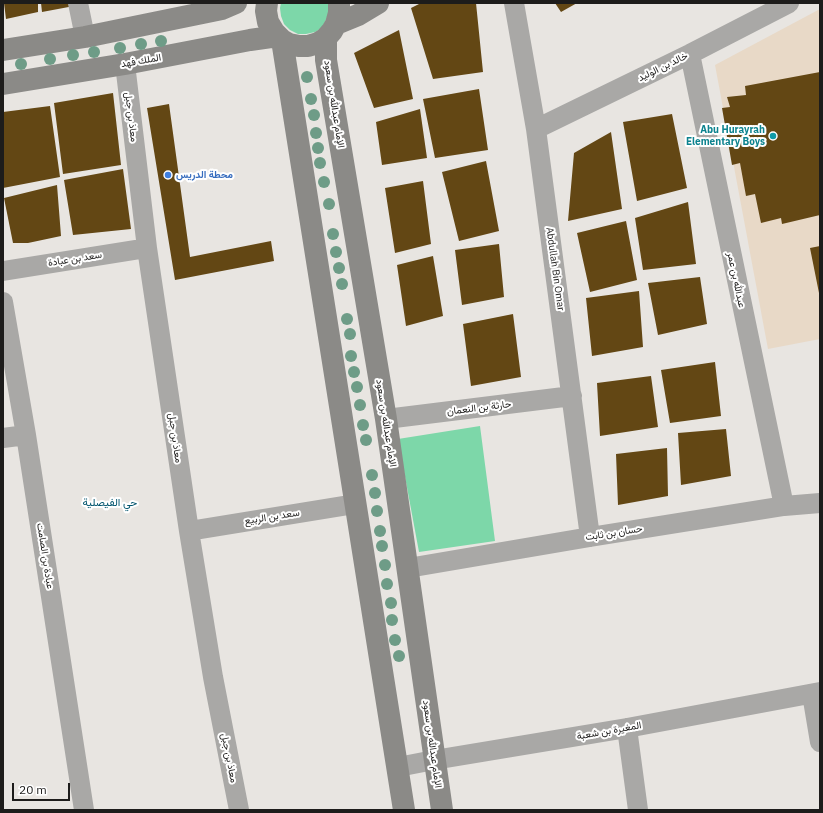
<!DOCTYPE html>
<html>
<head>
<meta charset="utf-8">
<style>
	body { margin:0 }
	#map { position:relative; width:823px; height:813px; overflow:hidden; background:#e8e5e1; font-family:"IBM Plex Sans",sans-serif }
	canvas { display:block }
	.frame { position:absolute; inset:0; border:4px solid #1d1c1b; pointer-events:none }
	.scale { position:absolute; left:12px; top:783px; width:58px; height:18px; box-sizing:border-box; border:2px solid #1d1c1b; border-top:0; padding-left:5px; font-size:12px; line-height:14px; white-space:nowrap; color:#1d1c1b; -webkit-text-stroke:3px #fff; paint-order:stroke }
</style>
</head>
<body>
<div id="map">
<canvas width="823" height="813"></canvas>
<div class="frame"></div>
<div class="scale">20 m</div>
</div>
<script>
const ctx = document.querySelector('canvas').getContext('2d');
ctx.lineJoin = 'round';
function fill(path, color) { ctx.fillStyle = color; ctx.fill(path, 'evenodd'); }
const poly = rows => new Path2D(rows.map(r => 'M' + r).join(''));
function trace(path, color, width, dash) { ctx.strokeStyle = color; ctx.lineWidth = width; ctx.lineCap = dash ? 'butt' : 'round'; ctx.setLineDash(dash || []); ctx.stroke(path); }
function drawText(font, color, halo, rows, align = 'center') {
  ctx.font = font + ' "IBM Plex Sans",Vazirmatn,sans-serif'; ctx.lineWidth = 4; ctx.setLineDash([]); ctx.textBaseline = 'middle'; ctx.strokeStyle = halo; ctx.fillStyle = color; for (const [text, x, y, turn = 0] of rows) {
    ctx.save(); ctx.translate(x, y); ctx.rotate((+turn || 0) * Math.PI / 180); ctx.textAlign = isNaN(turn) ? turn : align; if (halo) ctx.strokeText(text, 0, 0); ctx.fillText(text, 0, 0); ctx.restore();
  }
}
fill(poly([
	[820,9,820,339,768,349,715,65]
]), '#e8d9c7');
fill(poly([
	[281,3,329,3,329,13,322,28,315,32,306,34,298,34,290,30,284,24,281,16,280,8],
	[480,426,495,541,419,552,398,439]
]), '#7dd7a9');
fill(poly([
	[4,3,38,3,38,12,6,19],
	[41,3,74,3,74,6,42,12],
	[421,3,476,3,483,72,433,79,411,8],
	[555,3,577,3,561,12],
	[399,30,413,99,374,108,354,53],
	[820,72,820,215,782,224,781,218,761,223,755,194,746,196,740,163,732,165,722,108,730,107,727,97,746,95,745,86],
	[479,89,488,150,435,158,423,99],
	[113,93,121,165,63,174,54,103],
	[169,104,190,257,271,241,274,261,175,280,147,108],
	[50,106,60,177,3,188,3,112],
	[420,109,427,158,382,165,376,122],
	[672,114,687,188,637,201,623,122],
	[611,132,622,209,568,221,574,153],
	[486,161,499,231,459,241,442,172],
	[123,169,131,229,73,235,64,180],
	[423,181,431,244,395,253,385,188],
	[57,185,61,236,28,243,13,243,4,198],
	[688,202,696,264,643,270,635,218],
	[626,221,637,280,590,292,577,233],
	[499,244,504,297,462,305,455,250],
	[820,246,820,292,819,293,810,248],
	[433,256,443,316,406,326,397,265],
	[700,277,707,324,658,335,648,283],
	[639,291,643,347,592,356,586,298],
	[513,314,521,377,471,386,463,324],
	[715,362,721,416,670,423,661,370],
	[651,376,658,427,600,436,597,383],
	[726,429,731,476,681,485,678,433],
	[667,448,668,496,618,505,616,454]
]), '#634714');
trace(poly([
	[78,3,85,37],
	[514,3,536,129,590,537],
	[690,54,784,506],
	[125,64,147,248,189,531,213,677,239,810],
	[536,129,690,54,789,3],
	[3,271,147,248],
	[3,302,26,435,84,810],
	[386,419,572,396],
	[3,438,26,435],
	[189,531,355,504],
	[408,568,590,537,784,506,820,503],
	[812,694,820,742],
	[627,728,638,810],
	[398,767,434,760,627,728,820,692]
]), '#a9a8a6', 20);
trace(poly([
	[267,3,266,11,268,22,274,32,282,40,289,44,299,46,308,46,318,43,326,38,332,31,336,24,339,13,339,3],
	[336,24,358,15,378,3],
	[326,38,326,60,386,419,442,810],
	[282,40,404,810],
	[3,50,85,37,222,9,236,3],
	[3,84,125,64,250,40,278,36]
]), '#8b8a87', 22);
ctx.fillStyle = '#6e9c87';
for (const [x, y] of [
	[161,41],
	[141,44],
	[120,48],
	[94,52],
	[73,55],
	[50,59],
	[21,64],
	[307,77],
	[311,99],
	[314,115],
	[316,133],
	[318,148],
	[320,163],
	[324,182],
	[329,204],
	[333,234],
	[336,252],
	[339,268],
	[342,284],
	[347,319],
	[350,334],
	[351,356],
	[354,372],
	[357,387],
	[360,405],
	[363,425],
	[366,440],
	[372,475],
	[375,493],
	[377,511],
	[380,531],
	[382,546],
	[385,565],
	[387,584],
	[391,603],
	[392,620],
	[395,640],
	[399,656]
]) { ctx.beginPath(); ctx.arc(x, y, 6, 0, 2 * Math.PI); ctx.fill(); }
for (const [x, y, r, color] of [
	[773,136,4,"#0f9aa8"],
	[168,175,4,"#3f7fe0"]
]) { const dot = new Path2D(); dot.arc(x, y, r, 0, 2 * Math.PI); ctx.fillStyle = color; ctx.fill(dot); trace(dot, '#fff', 1.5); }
drawText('10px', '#1d1c1b', '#fff', [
	["الملك فهد",141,61,-10],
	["خالد بن الوليد",663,67,-26],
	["الإمام عبدالله بن سعود",334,104,81],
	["معاذ بن جبل",131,117,83],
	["سعد بن عبادة",75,259,-9],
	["Abdullah Bin Omar",555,269,82],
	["عبدالله بن عمر",736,280,78],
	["حارثة بن النعمان",479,408,-7],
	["الإمام عبدالله بن سعود",386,423,81],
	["معاذ بن جبل",175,438,82],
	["سعد بن الربيع",272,517,-9],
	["حسان بن ثابت",614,533,-9],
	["عبادة بن الصامت",45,556,81],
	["المغيرة بن شعبة",609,731,-10],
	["الإمام عبدالله بن سعود",432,744,82],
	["معاذ بن جبل",229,758,79]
]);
drawText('bold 10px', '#0d838f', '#fff', [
	["Abu Hurayrah",765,130],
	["Elementary Boys",765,142]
], 'right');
drawText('bold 10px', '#366cbe', '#fff', [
	["محطة الدريس",176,175]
], 'left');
drawText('11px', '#02556e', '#fff', [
	["حي الفيصلية",110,503]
]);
</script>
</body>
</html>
